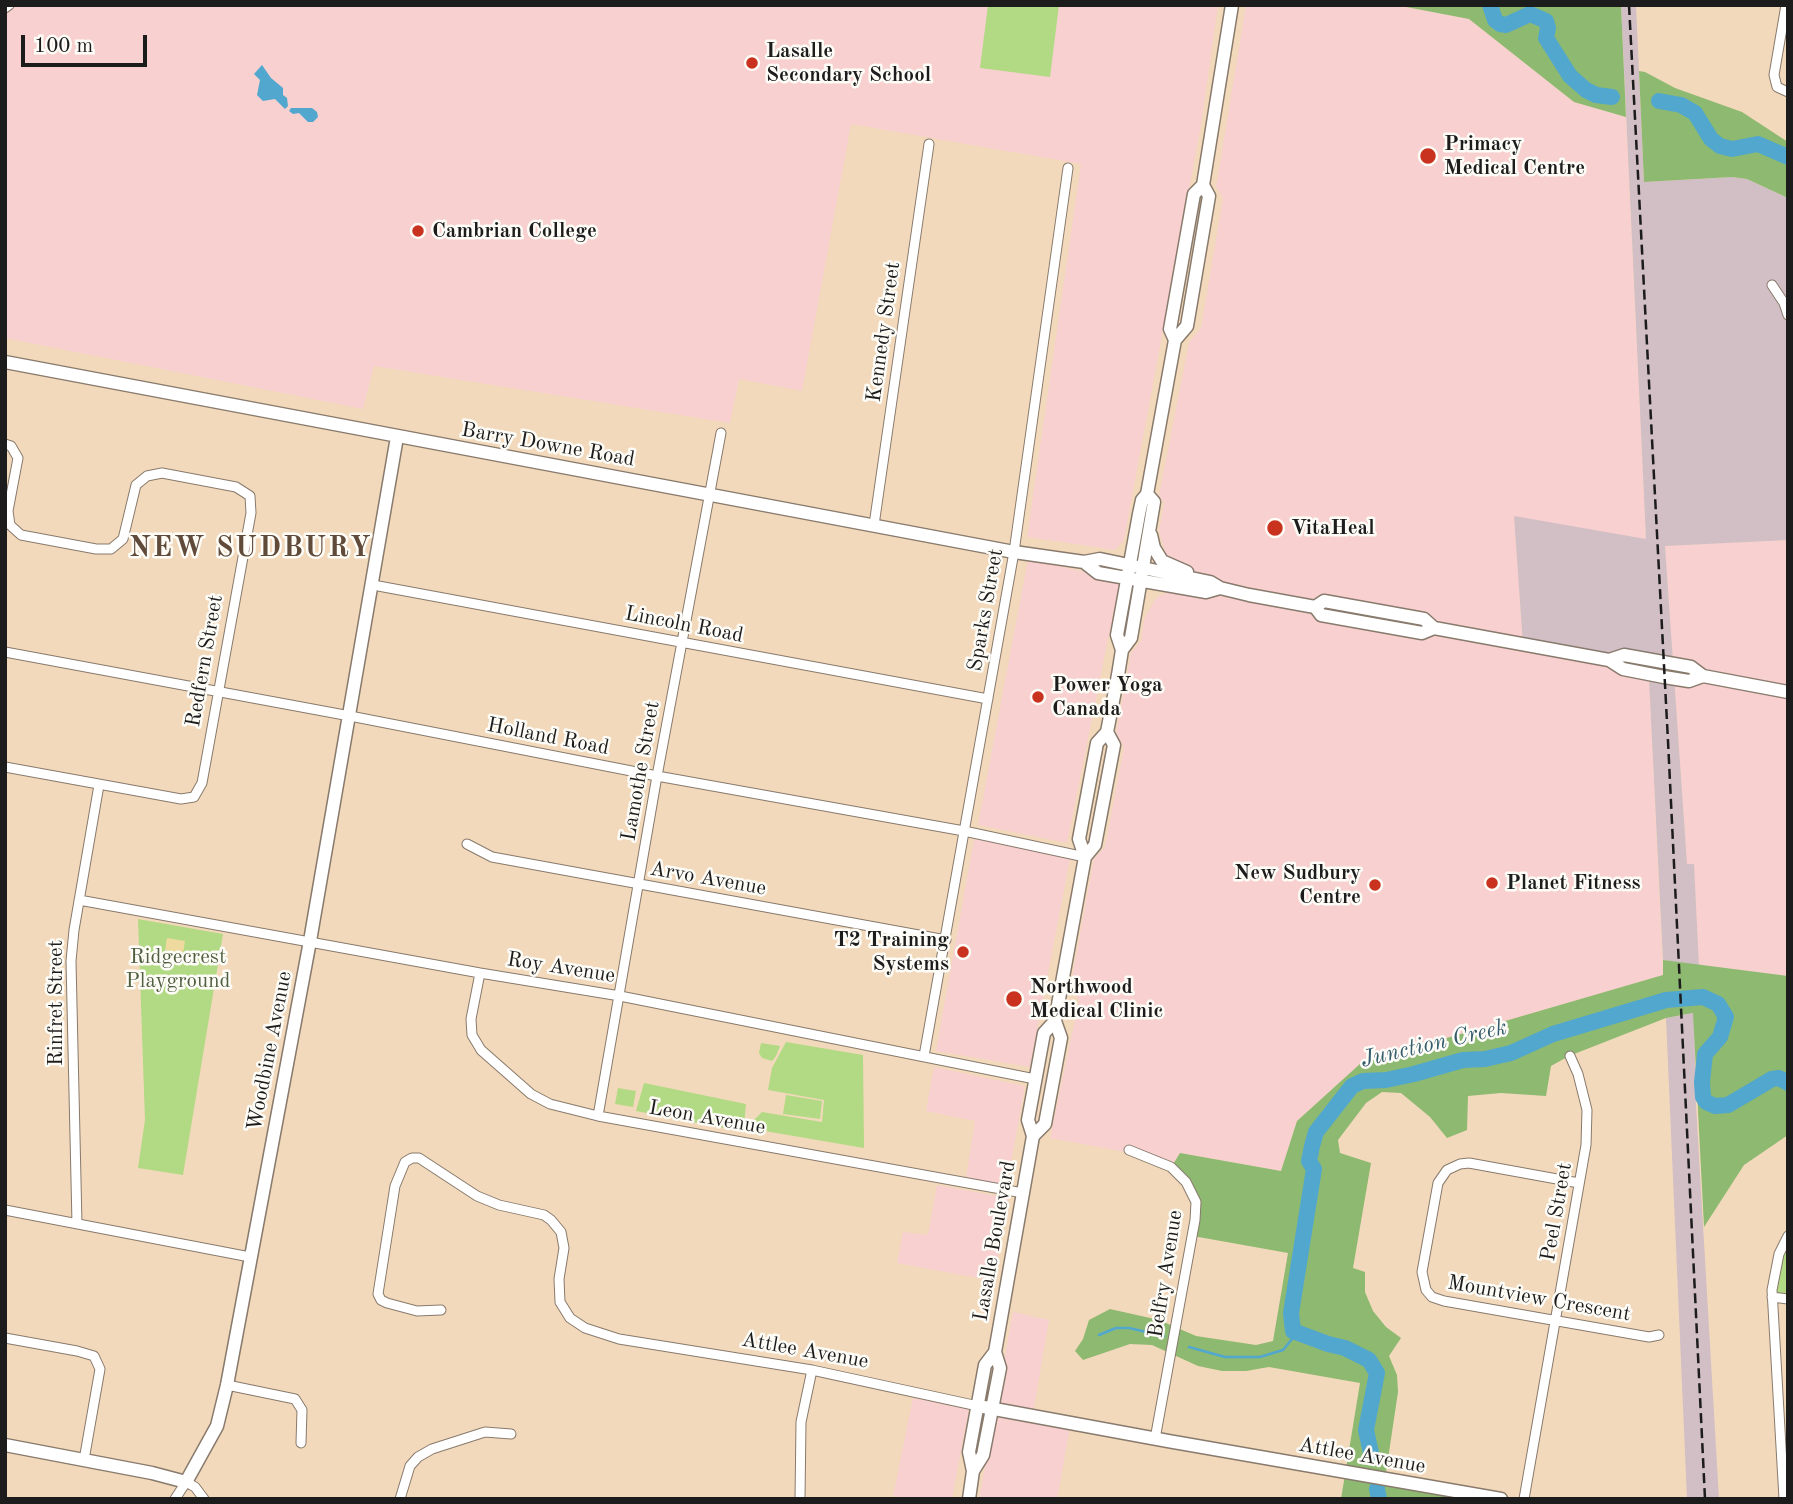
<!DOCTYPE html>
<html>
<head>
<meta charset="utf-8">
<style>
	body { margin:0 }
	#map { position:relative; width:1793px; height:1504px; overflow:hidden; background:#f3d9bb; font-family:"Old Standard TT",serif }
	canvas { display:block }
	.frame { position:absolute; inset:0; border:7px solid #1c1c1c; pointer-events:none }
	.scale { position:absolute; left:21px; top:35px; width:126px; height:32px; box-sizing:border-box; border:4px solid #1c1c1c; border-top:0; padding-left:9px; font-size:21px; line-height:24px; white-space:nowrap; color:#1c1c1c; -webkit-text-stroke:5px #fdfcf7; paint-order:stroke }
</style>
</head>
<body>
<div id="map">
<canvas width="1793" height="1504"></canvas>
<div class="frame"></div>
<div class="scale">100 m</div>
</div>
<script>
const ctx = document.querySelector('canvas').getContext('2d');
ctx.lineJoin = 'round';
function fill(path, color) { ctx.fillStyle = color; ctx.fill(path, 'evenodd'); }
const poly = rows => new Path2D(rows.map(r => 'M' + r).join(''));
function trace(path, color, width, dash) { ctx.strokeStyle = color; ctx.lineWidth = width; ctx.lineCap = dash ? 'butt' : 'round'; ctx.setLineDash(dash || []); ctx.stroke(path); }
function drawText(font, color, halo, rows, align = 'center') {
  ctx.font = font + ' "Old Standard TT",serif'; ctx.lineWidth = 5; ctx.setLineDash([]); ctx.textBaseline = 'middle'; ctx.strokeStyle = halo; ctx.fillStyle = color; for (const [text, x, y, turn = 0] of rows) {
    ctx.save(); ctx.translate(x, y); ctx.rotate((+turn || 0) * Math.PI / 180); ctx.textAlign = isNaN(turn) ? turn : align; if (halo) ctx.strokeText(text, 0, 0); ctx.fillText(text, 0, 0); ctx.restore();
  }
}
fill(poly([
	[5,5,1218,5,1201,125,1124,540,1115,550,1027,537,1081,164,851,124,802,391,739,379,730,423,374,366,363,409,5,338],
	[1246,5,1400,6,1469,19,1574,102,1626,117,1646,540,1514,517,1523,645,1649,675,1663,975,1361,1063,1297,1121,1281,1171,1180,1153,1172,1166,1141,1155,1050,1138,1079,1000,1070,989,1094,858,1105,847,1124,747,1116,734,1131,653,1141,641,1144,619,1154,601,1159,596,1179,588,1177,566,1167,559,1159,531,1164,503,1159,496,1189,342,1201,328,1223,198,1216,187],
	[1788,540,1788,976,1699,966,1694,864,1687,864,1665,546],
	[1028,559,1120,580,1067,843,978,825],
	[974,839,1065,855,1070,859,1030,1067,936,1051],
	[934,1067,1025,1086,1007,1185,966,1178,975,1121,926,1111],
	[937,1185,1008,1198,994,1281,897,1263,903,1232,928,1235],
	[1013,1312,1049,1320,1032,1420,1070,1428,1057,1499,979,1499],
	[913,1398,969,1409,952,1499,909,1499,893,1496]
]), '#f7d0cf');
fill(poly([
	[1621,5,1636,5,1644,182,1732,177,1747,179,1788,198,1788,540,1665,546,1687,864,1694,864,1699,966,1663,960,1648,659,1609,660,1523,645,1514,516,1646,539],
	[1694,1013,1696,1105,1719,1499,1687,1499,1666,1018]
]), '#d2bec5');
fill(poly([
	[988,5,1059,5,1050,77,980,68],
	[138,919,223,934,183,1175,138,1168,145,1120],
	[786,1042,863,1055,864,1148,753,1129,754,1120,762,1112,822,1122,824,1100,768,1090,772,1068],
	[761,1043,780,1046,776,1056,772,1061,762,1058,759,1053],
	[644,1083,746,1104,744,1125,739,1131,636,1111],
	[618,1088,636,1091,633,1107,615,1104],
	[786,1095,822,1101,820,1119,783,1114],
	[1788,1238,1788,1298,1773,1296,1773,1290]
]), '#b2d983');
fill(poly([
	[1384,5,1621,5,1626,117,1574,102,1469,19,1401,6],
	[1639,71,1645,72,1675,88,1742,112,1788,142,1788,198,1747,179,1732,177,1644,182],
	[1663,960,1788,976,1788,1135,1744,1165,1704,1227,1693,1013,1666,1018,1569,1056,1551,1066,1546,1096,1501,1093,1468,1096,1467,1130,1447,1138,1430,1117,1401,1093,1382,1092,1366,1103,1338,1140,1340,1153,1371,1163,1353,1268,1365,1272,1365,1292,1373,1311,1386,1327,1401,1338,1389,1356,1397,1375,1398,1392,1385,1479,1455,1492,1454,1499,1341,1499,1360,1383,1269,1367,1246,1371,1222,1371,1198,1366,1152,1345,1130,1344,1083,1360,1075,1351,1083,1339,1089,1320,1110,1309,1159,1320,1196,1336,1256,1345,1273,1341,1288,1253,1193,1236,1197,1202,1172,1166,1180,1153,1281,1171,1297,1121,1361,1063,1663,975]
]), '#8db971');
fill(poly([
	[167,938,185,941,183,953,165,950]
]), '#eeda9e');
fill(poly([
	[262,65,271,78,283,88,283,95,287,98,288,106,285,109,275,99,263,101,257,95,260,80,254,74],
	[291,108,312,108,317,112,318,117,313,122,308,122,299,113,293,114,289,111]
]), '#52a7ce');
trace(poly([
	[1099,1335,1116,1328,1129,1328,1164,1336],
	[1189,1347,1225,1357,1260,1357,1283,1350,1297,1333]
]), '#52a7ce', 2.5);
trace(poly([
	[1490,5,1495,20,1500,24,1506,25,1530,14,1546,21,1548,28,1546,38,1570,76,1586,90,1596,95,1612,97],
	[1659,101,1681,105,1695,113,1711,139,1720,146,1732,149,1758,144,1788,157],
	[1371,1453,1366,1430,1377,1373,1369,1360,1345,1348,1328,1344,1293,1331,1291,1313,1314,1169,1309,1161,1312,1146,1316,1132,1352,1086,1363,1081,1386,1080,1414,1074,1463,1060,1485,1059,1511,1053,1553,1034,1653,1004,1666,1000,1703,997,1718,1004,1726,1017,1720,1037,1705,1054,1702,1082,1703,1097,1706,1102,1715,1106,1728,1105,1772,1079,1779,1078,1788,1083],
	[1377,1489,1379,1499]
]), '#52a7ce', 16);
const street = poly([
	[1786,5,1774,75,1777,87,1788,92],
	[5,8,9,5],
	[1772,285,1784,303,1788,315],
	[5,444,11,446,18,458,8,511,10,525,21,535,96,549,111,549,123,539,136,485,147,476,162,473,236,487,250,496,251,513,202,783,194,797,181,799,5,767],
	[874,525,929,144],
	[373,585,988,699],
	[5,652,350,716,657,776,964,831,1085,857],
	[467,844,492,857,946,940],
	[79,900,480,973,620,996,1035,1079],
	[480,973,471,1019,472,1035,481,1050,531,1094,550,1104,598,1116,1023,1193],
	[924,1056,1014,552,1068,168],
	[598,1116,657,776,721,433],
	[1129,1150,1171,1167,1186,1182,1196,1202,1195,1220,1155,1439],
	[1579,1183,1469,1163,1460,1164,1447,1170,1438,1183,1422,1272,1426,1290,1432,1297,1444,1301,1649,1337,1659,1335],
	[5,1210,250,1257],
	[77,1224,71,961,74,930,99,785],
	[1772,1297,1788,1299],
	[441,1310,417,1311,387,1303,381,1300,378,1294,395,1186,405,1162,412,1158,419,1158,477,1196,499,1205,544,1215,551,1220,561,1232,564,1248,559,1279,560,1302,570,1318,585,1328,619,1339,812,1370,978,1406],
	[5,1338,77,1351,94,1356,100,1369,84,1460],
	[227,1385,295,1399,302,1410,301,1443],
	[175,1499,186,1482,195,1487,204,1499],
	[400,1499,410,1466,418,1457,432,1449,485,1432,511,1434],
	[800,1499,801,1422,812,1370],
	[1524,1499,1586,1145,1587,1110,1578,1074,1570,1056],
	[1784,1499,1772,1290,1779,1254,1788,1236]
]);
const secondary = poly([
	[1175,340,1170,329,1194,194,1203,185,1232,5],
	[5,362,1014,552,1084,562,1100,559,1210,582,1220,588,1249,595,1315,607,1321,615,1422,633,1434,628],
	[1151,535,1154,548,1162,561,1187,572],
	[1084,562,1098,573,1206,592,1220,588],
	[1315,607,1324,601,1424,619,1434,628,1609,660,1623,669,1664,677,1689,681,1703,676],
	[1122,650,1131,638,1154,502,1147,494],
	[1609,660,1624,655,1663,662,1691,667,1703,676,1788,692],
	[1085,857,1095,845,1114,745,1107,732],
	[1033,1136,1045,1124,1061,1038,1055,1021,1085,857,1079,839,1097,743,1107,732,1118,675,1122,650,1117,635,1139,514,1142,500,1147,494,1175,340,1187,326,1209,196,1203,185],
	[978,1406,1168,1441,1501,1499],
	[5,1445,152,1473,186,1482,217,1426,227,1385,310,941,397,437],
	[973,1471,969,1452,985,1365,995,1352],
	[969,1499,973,1471,983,1455,1000,1368,995,1352,1033,1136,1028,1120,1044,1033,1055,1021]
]);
trace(street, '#887a6c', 11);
trace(secondary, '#887a6c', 15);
trace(street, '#fff', 9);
trace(secondary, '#fff', 12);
trace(poly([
	[1629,5,1668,741,1705,1499]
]), '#1c1c1c', 2.5, [10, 5]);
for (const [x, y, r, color] of [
	[752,63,7,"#c8321e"],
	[1428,156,9,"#c8321e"],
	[418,231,7,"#c8321e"],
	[1275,528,9,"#c8321e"],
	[1038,697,7,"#c8321e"],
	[1492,883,7,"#c8321e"],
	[1375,885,7,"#c8321e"],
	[963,952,7,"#c8321e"],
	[1014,999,9,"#c8321e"]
]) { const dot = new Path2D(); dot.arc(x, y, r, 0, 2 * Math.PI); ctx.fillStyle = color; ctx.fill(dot); trace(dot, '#fdfcf7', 2.5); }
drawText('bold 21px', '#1c1c1c', '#fdfcf7', [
	["Lasalle",766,51],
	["Secondary School",766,75],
	["Primacy",1444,144],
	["Medical Centre",1444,168],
	["Cambrian College",432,231],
	["VitaHeal",1291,528],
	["Power Yoga",1052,685],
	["Canada",1052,709],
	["New Sudbury",1361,873,"right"],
	["Centre",1361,897,"right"],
	["Planet Fitness",1506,883],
	["T2 Training",949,940,"right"],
	["Systems",949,964,"right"],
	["Northwood",1030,987],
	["Medical Clinic",1030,1011]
], 'left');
drawText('21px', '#1c1c1c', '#fdfcf7', [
	["Kennedy Street",884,332,-82],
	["Barry Downe Road",548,445,10],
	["Sparks Street",986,610,-80],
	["Lincoln Road",684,625,11],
	["Redfern Street",205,661,-80],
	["Holland Road",548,737,11],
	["Lamothe Street",641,771,-80],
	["Arvo Avenue",708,879,10],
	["Roy Avenue",561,968,9],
	["Rinfret Street",56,1003,-90],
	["Woodbine Avenue",270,1051,-79],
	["Leon Avenue",707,1118,10],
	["Peel Street",1557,1212,-80],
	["Lasalle Boulevard",995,1241,-80],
	["Belfry Avenue",1166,1274,-81],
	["Mountview Crescent",1539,1299,10],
	["Attlee Avenue",805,1351,10],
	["Attlee Avenue",1362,1456,10]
]);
drawText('21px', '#505e40', '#fdfcf7', [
	["Ridgecrest",178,957],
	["Playground",178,981]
]);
drawText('italic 23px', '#345b6c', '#fdfcf7', [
	["Junction Creek",1434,1044,-13]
]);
ctx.letterSpacing = '2px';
drawText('bold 28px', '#604a3a', '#fdfcf7', [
	["NEW SUDBURY",251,549]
]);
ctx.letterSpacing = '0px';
</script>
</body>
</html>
